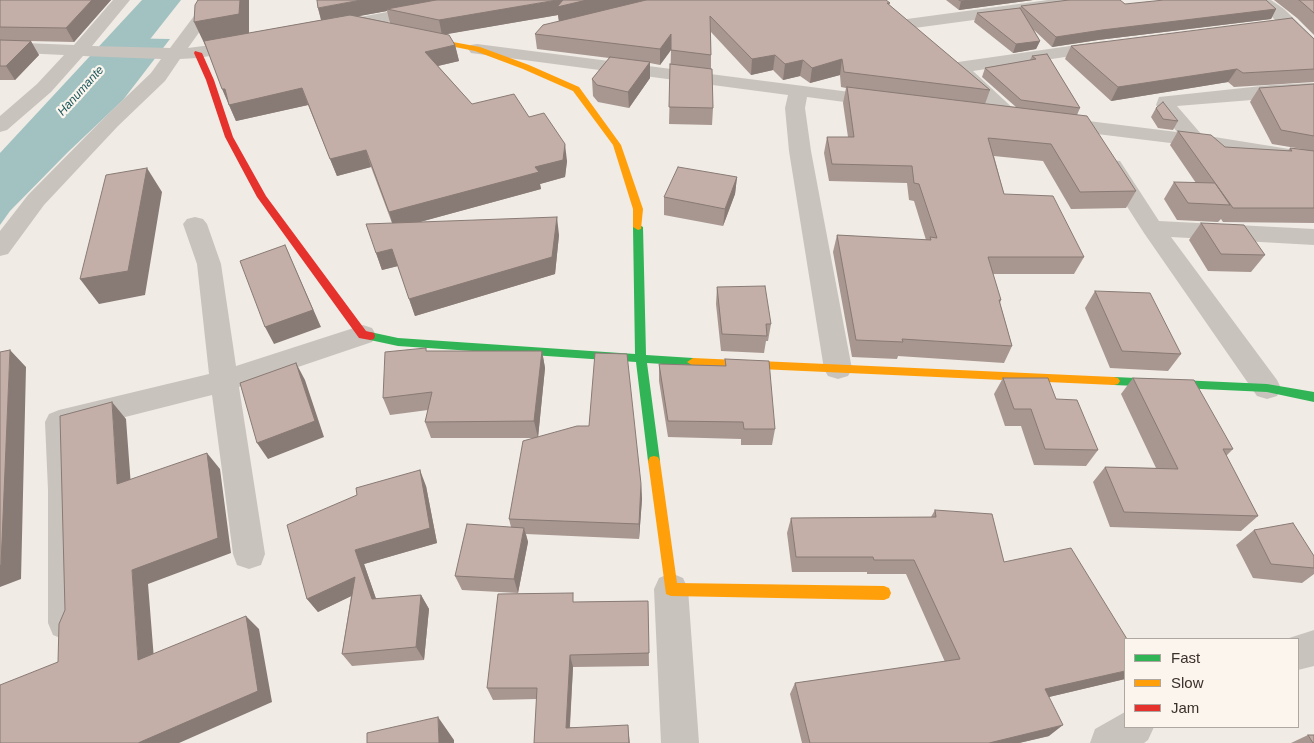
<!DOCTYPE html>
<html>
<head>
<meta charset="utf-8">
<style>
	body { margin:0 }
	#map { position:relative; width:1314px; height:743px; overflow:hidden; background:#f0ebe5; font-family:Arial,sans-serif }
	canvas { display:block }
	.legend { position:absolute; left:1124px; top:638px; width:175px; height:90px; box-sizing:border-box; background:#fbf5ee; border:1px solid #aea6a0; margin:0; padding:6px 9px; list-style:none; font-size:15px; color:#3b302b }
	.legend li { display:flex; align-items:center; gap:10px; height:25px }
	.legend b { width:25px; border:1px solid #aea6a0 }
</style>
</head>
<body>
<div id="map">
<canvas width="1314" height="743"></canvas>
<ul class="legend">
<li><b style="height:6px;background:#30b455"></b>Fast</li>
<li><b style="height:6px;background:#ff9f0a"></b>Slow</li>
<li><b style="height:6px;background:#e5322d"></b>Jam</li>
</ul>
</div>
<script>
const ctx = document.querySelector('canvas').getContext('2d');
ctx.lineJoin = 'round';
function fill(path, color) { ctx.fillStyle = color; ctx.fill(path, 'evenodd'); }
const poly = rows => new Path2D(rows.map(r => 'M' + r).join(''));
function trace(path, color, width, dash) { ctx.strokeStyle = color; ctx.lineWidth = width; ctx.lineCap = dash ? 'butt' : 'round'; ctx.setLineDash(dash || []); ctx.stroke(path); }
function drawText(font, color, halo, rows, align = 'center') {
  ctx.font = font + ' Arial,sans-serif'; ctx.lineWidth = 4.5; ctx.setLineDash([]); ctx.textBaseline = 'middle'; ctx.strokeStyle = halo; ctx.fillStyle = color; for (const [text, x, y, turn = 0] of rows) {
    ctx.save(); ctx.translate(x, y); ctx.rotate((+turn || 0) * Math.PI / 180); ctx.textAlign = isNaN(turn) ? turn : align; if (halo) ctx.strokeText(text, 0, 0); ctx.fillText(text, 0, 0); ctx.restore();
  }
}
fill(poly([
	[116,38,170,39,123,100,68,152,10,211,0,225,0,158,45,118]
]), '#a1c2c1');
fill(poly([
	[142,0,181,0,140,52,18,194,0,198,0,153,142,0]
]), '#a1c2c1');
fill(poly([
	[113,0,130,0,92,46,170,48,206,0,222,0,188,48,227,43,233,44,236,48,233,52,227,53,198,58,180,59,165,81,118,126,44,205,8,254,0,256,0,231,28,195,104,118,151,73,161,59,83,56,51,92,7,130,0,132,0,116,37,84,64,55,0,52,0,42,74,45,113,0],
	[453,0,489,0,487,4,481,5,338,31,332,30,329,26,332,22,338,21,453,0],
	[1048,0,1093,0,1091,4,1085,5,907,29,901,28,898,24,901,20,907,19,1048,0],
	[1252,0,1271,0,1284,9,1314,38,1314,53,1308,52,1272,17,1252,0],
	[1105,41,1111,42,1114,46,1111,50,973,71,1018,113,1021,117,1018,121,1011,123,1004,121,949,68,951,64,958,62,1105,41],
	[477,44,889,97,892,101,889,105,882,107,807,97,805,108,811,151,852,369,848,376,838,379,828,376,824,369,789,151,785,108,788,95,471,53,468,49,471,45,477,44],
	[1314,83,1314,95,1177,106,1202,135,1314,153,1314,165,1195,146,1056,129,1049,127,1046,123,1049,119,1056,117,1177,132,1156,105,1159,97,1271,85,1314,83],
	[1112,160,1120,161,1159,221,1314,229,1314,245,1171,237,1277,380,1281,388,1277,396,1267,399,1257,396,1144,233,1101,166,1104,161,1112,160],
	[195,217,203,219,207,224,221,264,236,366,363,325,372,328,376,335,372,342,239,387,265,554,261,565,249,569,237,565,233,554,212,395,74,430,78,490,82,623,77,635,65,640,53,635,48,623,48,490,45,422,49,414,59,410,209,374,197,264,183,224,187,219,195,217],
	[671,573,683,578,688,589,699,743,661,743,654,589,659,578,671,573],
	[1314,630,1314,666,1298,670,1298,639,1286,639,1314,630],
	[1125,712,1125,727,1154,727,1148,740,1144,743,1090,743,1095,729,1125,712]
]), '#c9c3be');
fill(poly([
	[638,224,643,227,646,355,693,358,699,362,693,366,647,363,660,461,658,465,654,466,650,465,648,461,636,362,398,346,370,340,365,336,370,332,398,338,635,354,633,227,638,224],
	[1114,377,1267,384,1314,392,1314,402,1267,392,1114,385,1110,384,1108,381,1110,378,1114,377]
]), '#30b455');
fill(poly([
	[415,35,480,47,529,65,579,87,621,145,643,209,641,229,638,230,633,227,633,209,613,145,573,91,523,69,475,51,415,39,415,35],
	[693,358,1114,377,1118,378,1120,381,1118,384,1114,385,693,366,687,362,693,358],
	[654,456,658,457,660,461,677,583,884,586,889,588,891,593,889,598,884,600,671,596,666,594,648,461,650,457,654,456]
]), '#ff9f0a');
fill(poly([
	[195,51,202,53,214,80,233,137,266,196,366,331,374,333,375,336,374,339,370,340,359,338,257,197,225,137,206,80,194,53,195,51]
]), '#e5322d');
fill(poly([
	[0,0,111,0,74,42,29,41,39,55,15,80,0,80],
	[198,0,249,0,249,33,321,20,318,8,890,3,889,5,990,90,985,104,1016,107,982,77,985,68,1030,60,1032,56,1047,54,1080,108,1077,115,1136,191,1126,208,1071,209,1043,161,994,156,1004,194,1084,257,1074,274,993,274,1001,300,1000,303,1012,346,1004,363,898,356,897,359,852,357,833,252,837,235,926,240,914,201,909,200,907,183,829,181,824,153,827,137,848,137,843,103,846,88,841,87,840,75,810,83,800,76,783,80,773,70,751,75,711,32,711,69,713,108,712,125,669,124,671,50,660,65,650,63,650,78,629,108,598,102,593,96,592,79,609,58,537,49,535,34,559,21,558,15,446,34,455,45,459,61,438,66,472,104,529,117,567,161,565,177,540,184,541,189,420,222,559,235,555,274,415,316,398,266,382,270,376,253,392,223,371,167,337,176,308,105,236,121,229,105,205,45],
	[387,11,390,23,358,16],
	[946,0,1033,0,959,10],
	[1274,0,1314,0,1314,35,1297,18],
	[1125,4,1276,9,1271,19,1098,40,1052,47,1034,30,1040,41,1036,49,1013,53,974,22,977,13,1020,8,1021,6],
	[1314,39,1314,82,1234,87,1228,82,1111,101,1065,59,1071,46],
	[1314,84,1314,223,1223,222,1221,219,1218,222,1177,220,1164,199,1174,182,1196,183,1170,145,1178,131,1225,147,1288,151,1290,148,1302,149,1272,144,1250,102,1259,88],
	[1156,108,1178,121,1173,130,1158,128,1151,117],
	[737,177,735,194,723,226,664,215,664,197],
	[1201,223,1265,255,1251,272,1208,271,1189,240],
	[717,287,771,324,768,341,766,341,764,353,721,351,716,304],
	[1095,291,1181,354,1168,371,1110,368,1085,308],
	[427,351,542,351,545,368,538,437,641,484,642,499,639,539,526,534,528,542,518,593,462,590,455,576,511,527,509,519,536,438,431,438,425,422,428,410,390,415,383,398],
	[725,359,775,429,772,445,741,445,741,439,668,437,659,381,659,364,725,366],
	[1003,378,1056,399,1098,450,1086,466,1034,465,1021,426,1005,426,994,394],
	[1133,378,1233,449,1226,456,1258,516,1241,531,1110,527,1093,482,1105,467,1156,468,1121,394],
	[426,486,437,543,364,564,376,599,421,595,429,609,424,660,352,666,342,654,351,596,318,612,307,599],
	[935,510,1004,562,1125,679,1049,697,1049,736,1019,743,802,743,790,694,795,683,945,662,906,574,867,574,867,572,792,572,787,533,791,518,931,517],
	[1254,530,1314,556,1314,574,1302,583,1253,578,1236,545],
	[648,601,649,666,573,667,570,727,629,736,630,743,534,743,537,699,493,700,487,688,575,602],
	[1308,735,1314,743,1291,743]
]), '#a89690');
fill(poly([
	[92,0,111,0,74,42,66,28],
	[240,0,249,0,249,37,205,45,194,22],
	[361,0,444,0,387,9,387,11,322,23,318,8],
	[557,0,649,0,559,22,558,15,442,35,439,20],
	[972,0,1033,0,959,10,961,1],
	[1276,9,1271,19,1098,40,1052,47,1056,37,1102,30],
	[671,34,671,50,660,65,660,49],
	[31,41,39,55,15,80,6,66],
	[1040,41,1036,49,1013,53,1016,44],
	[455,45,459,61,429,68,425,52],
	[775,55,773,70,751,75,752,59],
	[842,59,840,75,810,83,812,68],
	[803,60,800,76,783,80,785,64],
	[650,62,650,78,629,108,628,92],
	[1237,69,1228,82,1111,101,1118,87],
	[302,88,308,105,236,121,222,89],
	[565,144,567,161,565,177,540,184,541,189,394,229,389,212],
	[366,150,371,167,337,176,330,159],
	[147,168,162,192,145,295,99,304,80,279],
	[737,177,735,194,723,226,725,209],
	[557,217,559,235,555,274,415,316,409,299],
	[285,245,321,327,274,344,265,327],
	[392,249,398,266,382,270,376,253],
	[10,350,26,367,21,579,0,587,0,566],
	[542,351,545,368,538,438,534,421],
	[296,363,305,380,324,437,268,459,257,443],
	[112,402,126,419,132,500,117,484],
	[207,453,220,469,231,553,148,584,155,672,138,660,132,570],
	[420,470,426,486,437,543,364,564,381,613,372,599,355,550],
	[641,484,642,499,639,539,639,524],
	[524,528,528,542,518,593,514,579],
	[355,577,364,590,318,612,307,599],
	[421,595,429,609,424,660,416,647],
	[246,616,259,629,272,702,179,743,138,743],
	[570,655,573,667,569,738,566,728],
	[1125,671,1125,679,1032,701,1045,689],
	[438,717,454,740,454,743,439,743],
	[1063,725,1049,736,1019,743,989,743]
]), '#887a75');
const building = poly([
	[0,0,92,0,66,28,0,27,0,0],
	[198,0,240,0,239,14,194,22,195,5,198,0],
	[317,0,361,0,318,8,317,0],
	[436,0,557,0,439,20,387,9,436,0],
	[563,0,587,0,557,7,563,0],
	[646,0,886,0,890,3,887,3,990,90,844,72,842,59,812,68,803,60,785,64,775,55,752,59,710,16,711,55,671,50,671,34,660,49,535,34,543,25,646,0],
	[959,0,972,0,961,1,959,0],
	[1069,0,1120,0,1125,4,1164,0,1266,0,1276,9,1102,30,1056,37,1021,6,1069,0],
	[1299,0,1314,0,1314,13,1305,5,1299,0],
	[1020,8,1040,41,1016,44,977,13,1020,8],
	[350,15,449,35,455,45,425,52,472,104,514,94,529,117,544,113,565,144,563,160,535,167,539,172,389,212,366,150,330,159,302,88,229,105,225,89,222,89,204,41,350,15],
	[1292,18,1314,39,1314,69,1243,73,1237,69,1118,87,1071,46,1292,18],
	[0,40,31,41,6,66,0,66,0,40],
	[1047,54,1080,108,1021,100,985,68,1036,59,1032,56,1047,54],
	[610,57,650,62,628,92,597,85,592,79,610,57],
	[670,64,712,69,713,108,669,107,670,64],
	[1314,84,1314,136,1281,130,1259,88,1314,84],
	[847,87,1087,116,1136,191,1080,192,1051,144,988,138,1004,194,1053,196,1084,257,988,257,1001,300,999,300,1012,346,902,339,903,342,856,340,837,235,931,240,930,237,937,238,919,184,914,183,912,166,832,164,827,137,854,137,847,87],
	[1163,102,1178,121,1163,119,1156,108,1163,102],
	[1178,131,1211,135,1225,147,1292,151,1290,148,1314,151,1314,208,1233,208,1178,131],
	[678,167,737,177,725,209,664,197,678,167],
	[147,168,128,271,80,279,106,175,147,168],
	[1174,182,1215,183,1230,205,1188,203,1174,182],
	[557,217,552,257,409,299,392,249,376,253,366,224,557,217],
	[1201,223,1244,225,1265,255,1221,254,1201,223],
	[285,245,313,310,265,327,240,261,285,245],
	[765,286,771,324,766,324,767,336,722,334,717,287,765,286],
	[1095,291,1150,293,1181,354,1122,351,1095,291],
	[426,348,426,351,542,351,534,421,425,422,432,392,383,398,385,352,426,348],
	[10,350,1,565,0,566,0,352,10,350],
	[595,353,627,354,641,484,639,524,509,519,523,441,577,426,589,426,595,353],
	[725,359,769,361,775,429,744,429,743,422,668,421,659,364,726,366,725,359],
	[296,363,315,421,257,443,240,383,296,363],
	[1003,378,1048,378,1056,399,1077,400,1098,450,1045,449,1031,409,1014,409,1003,378],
	[1133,378,1194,380,1233,449,1223,449,1258,516,1124,512,1105,467,1178,469,1133,378],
	[112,402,117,484,207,453,218,538,132,570,138,660,246,616,258,691,138,743,0,743,0,685,58,662,59,624,65,610,60,416,112,402],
	[420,470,430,528,355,550,372,599,421,595,416,647,342,654,355,577,307,599,287,525,357,495,356,488,420,470],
	[935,510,992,514,1004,562,1071,548,1127,639,1125,639,1125,671,1045,689,1063,725,989,743,810,743,795,683,960,659,914,560,874,560,873,557,796,557,791,518,936,517,935,510],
	[1293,523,1314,556,1314,568,1271,564,1254,530,1293,523],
	[467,524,524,528,514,579,455,576,467,524],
	[573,593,573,602,648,601,649,653,570,655,566,728,628,725,629,743,534,743,537,688,487,688,498,594,573,593],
	[438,717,439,743,367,743,367,733,438,717],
	[1308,735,1314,735,1314,743,1313,743,1308,735]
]);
fill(building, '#c3afa7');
trace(building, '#887a75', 1);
drawText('italic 12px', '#1f5a5e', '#fbf5ee', [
	["Hanumante",81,91,-48]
]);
</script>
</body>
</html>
